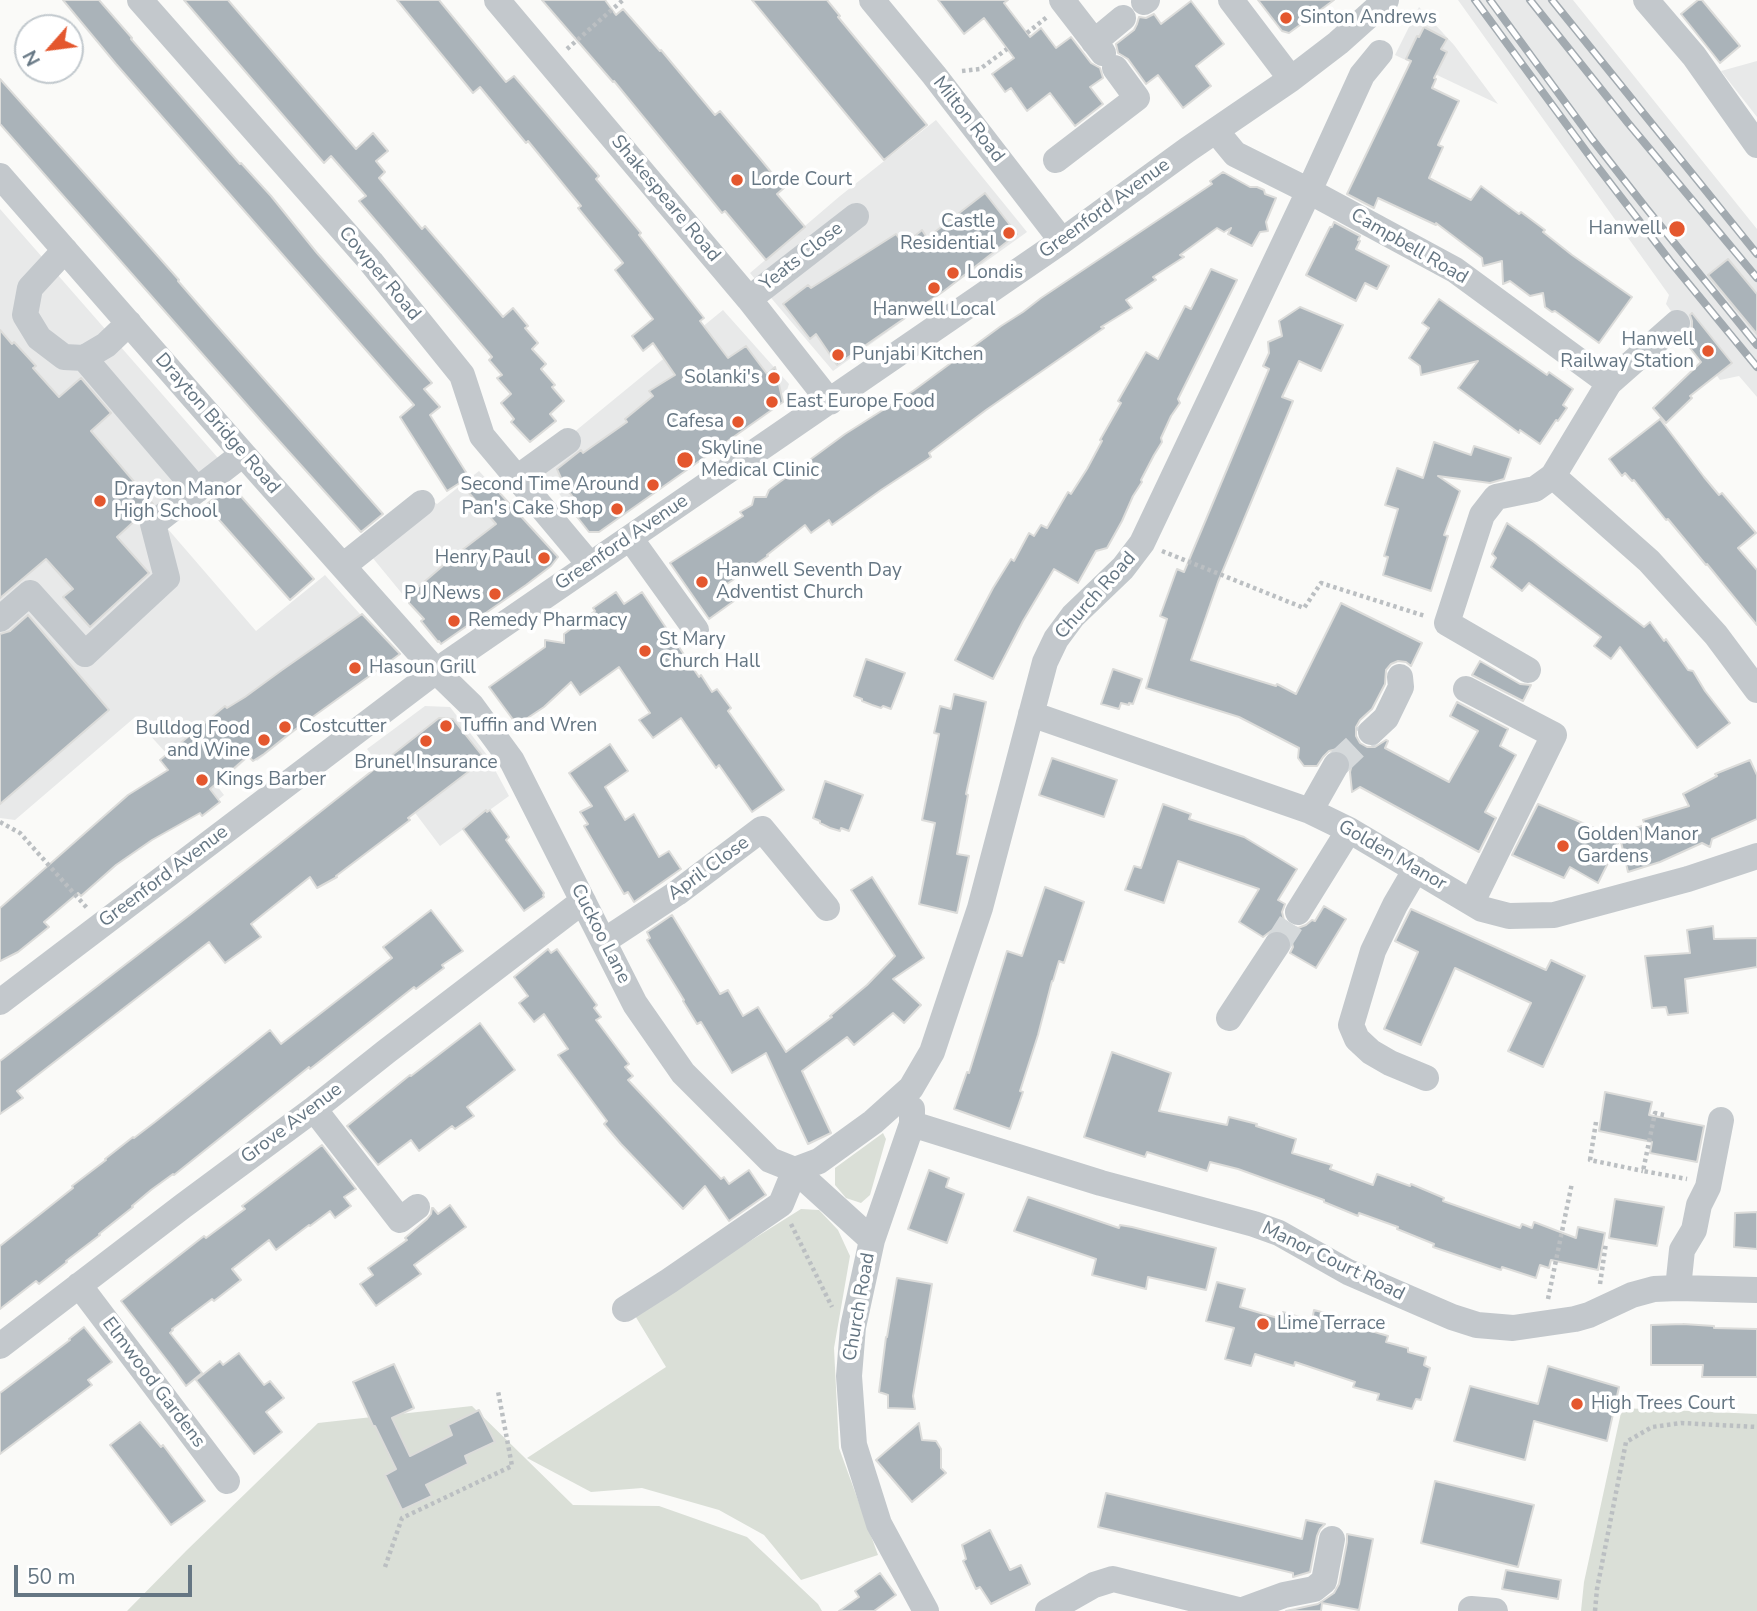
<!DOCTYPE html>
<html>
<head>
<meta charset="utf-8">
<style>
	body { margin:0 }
	#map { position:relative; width:1757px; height:1611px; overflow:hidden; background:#fafaf8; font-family:"Nunito Sans",sans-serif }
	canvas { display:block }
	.north { position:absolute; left:14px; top:14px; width:70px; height:70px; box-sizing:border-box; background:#fff; border:2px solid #c1c8cd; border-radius:50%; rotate:242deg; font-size:19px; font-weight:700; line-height:28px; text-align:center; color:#657683 }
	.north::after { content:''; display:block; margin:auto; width:24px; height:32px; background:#e4572e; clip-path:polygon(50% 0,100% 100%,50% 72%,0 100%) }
	.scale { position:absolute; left:14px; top:1565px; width:178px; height:32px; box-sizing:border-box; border:4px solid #657683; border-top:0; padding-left:9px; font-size:21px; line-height:24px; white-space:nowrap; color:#657683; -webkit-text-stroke:5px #fff; paint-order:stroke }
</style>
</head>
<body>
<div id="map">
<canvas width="1757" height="1611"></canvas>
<div class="north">N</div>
<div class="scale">50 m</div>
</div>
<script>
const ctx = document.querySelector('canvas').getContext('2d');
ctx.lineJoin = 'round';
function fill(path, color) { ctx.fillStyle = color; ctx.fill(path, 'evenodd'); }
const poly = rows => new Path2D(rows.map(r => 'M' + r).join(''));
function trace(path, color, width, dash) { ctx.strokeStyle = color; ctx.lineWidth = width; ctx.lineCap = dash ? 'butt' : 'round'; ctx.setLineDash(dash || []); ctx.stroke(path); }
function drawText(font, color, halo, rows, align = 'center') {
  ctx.font = font + ' "Nunito Sans",sans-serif'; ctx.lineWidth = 7; ctx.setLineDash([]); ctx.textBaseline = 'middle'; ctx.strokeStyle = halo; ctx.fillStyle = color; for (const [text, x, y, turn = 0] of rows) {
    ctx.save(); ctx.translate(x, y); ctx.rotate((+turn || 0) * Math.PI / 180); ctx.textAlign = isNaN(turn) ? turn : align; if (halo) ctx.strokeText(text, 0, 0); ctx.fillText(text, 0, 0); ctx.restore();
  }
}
fill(poly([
	[1458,0,1573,0,1757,229,1757,397,1739,376,1720,380,1666,304,1669,295],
	[1419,7,1454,45,1498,104,1395,55],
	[1757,61,1757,117,1721,71],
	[936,120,1027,232,833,371,750,273,840,196],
	[0,209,232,474,167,528,256,631,325,575,393,651,391,656,257,761,251,755,217,786,224,795,213,804,134,718,15,820,0,818],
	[723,310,789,384,787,390,594,526,587,526,534,465],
	[479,471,556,554,551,562,441,641,367,551,431,500,437,504],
	[425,706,450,707,487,755,509,796,440,846,367,749]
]), '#e8e9e9');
fill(poly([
	[883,1133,886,1139,870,1195,861,1203,846,1198,835,1185,835,1168],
	[801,1209,819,1210,838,1230,850,1256,834,1348,839,1448,878,1555,801,1580,764,1535,719,1510,642,1488,591,1492,527,1458,666,1367,634,1314],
	[472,1406,573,1505,659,1506,747,1537,818,1604,822,1611,127,1611,186,1551,318,1423],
	[1622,1408,1757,1414,1757,1611,1581,1611,1584,1582]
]), '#dadfd7');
const building = poly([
	[63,0,99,0,132,38,131,39,240,164,241,163,271,196,317,253,432,383,424,389,440,407,430,415,469,477,447,491,400,417,414,405,116,64,63,0],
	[184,0,228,0,356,149,373,133,388,151,376,161,385,172,379,178,422,229,425,226,503,317,513,308,528,326,525,328,538,343,532,349,546,364,541,369,555,385,552,387,564,401,550,414,556,421,530,442,511,422,514,419,501,403,511,394,497,378,502,375,489,360,492,357,359,201,366,196,331,156,324,163,184,0],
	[397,0,439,0,506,82,514,76,599,176,596,179,641,233,639,235,704,318,700,321,728,358,746,346,767,374,775,367,783,402,599,532,589,532,574,513,581,508,564,485,557,469,581,450,583,453,627,422,625,419,653,396,649,391,675,375,653,343,643,351,632,336,653,319,615,270,623,263,578,208,581,206,528,141,526,143,480,87,473,93,397,0],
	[542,0,605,0,616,15,623,9,660,51,661,50,715,115,720,111,762,161,784,188,777,194,805,227,766,260,725,211,722,213,614,81,613,82,542,0],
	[752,0,827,0,840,16,838,17,927,125,884,160,752,0],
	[938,0,1008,0,1004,3,1030,37,1041,28,1056,48,1071,37,1091,63,1100,68,1103,78,1090,87,1103,104,1075,126,1050,93,1027,111,1011,88,1005,92,992,74,1014,58,984,18,964,34,938,0],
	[1258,0,1334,0,1289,33,1282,31,1258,0],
	[1698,0,1702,0,1740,46,1720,63,1681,14,1698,0],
	[1191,1,1224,44,1196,66,1211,86,1183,108,1158,75,1146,84,1128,59,1118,53,1116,44,1134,30,1137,24,1139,17,1146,18,1154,14,1161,24,1191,1],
	[1424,27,1447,39,1441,49,1447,52,1434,78,1436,79,1432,88,1459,101,1438,145,1443,147,1429,178,1471,200,1481,186,1519,214,1521,212,1545,230,1543,232,1572,255,1632,297,1599,343,1555,311,1552,312,1545,307,1543,293,1530,296,1510,281,1503,284,1502,261,1483,266,1482,258,1436,223,1436,225,1378,198,1374,208,1347,194,1411,61,1406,59,1417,36,1419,37,1424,27],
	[0,79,125,219,179,280,178,281,211,319,383,514,361,532,264,424,0,124,0,79],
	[1223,172,1250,187,1257,187,1264,190,1265,194,1276,198,1266,222,1268,231,1260,232,1252,246,1228,234,1231,228,1224,232,1217,228,1180,255,1184,257,1153,277,1156,280,1126,300,1132,308,1101,327,1104,328,986,410,929,453,931,457,881,490,832,525,829,520,811,533,805,525,767,555,768,556,724,586,734,601,709,619,670,563,743,516,740,512,752,505,754,497,766,497,769,490,777,484,845,434,913,391,1001,326,1023,312,1041,298,1212,184,1210,181,1223,172],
	[985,193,1017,234,944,291,837,365,816,334,810,339,783,304,808,285,811,288,896,234,904,245,922,230,927,238,985,193],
	[1334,222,1360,236,1358,240,1360,241,1356,249,1389,266,1377,289,1365,283,1356,301,1306,275,1330,227,1332,227,1334,222],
	[1728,259,1757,294,1757,334,1708,275,1728,259],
	[1211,269,1237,280,1178,399,1180,403,1171,416,1161,438,1162,442,1154,455,1141,480,1142,482,1133,496,1122,521,1107,548,1096,551,1078,583,1054,569,1023,621,993,679,955,660,993,588,1011,559,1014,561,1029,533,1034,536,1041,525,1047,528,1068,492,1071,494,1087,469,1102,441,1100,440,1121,403,1118,401,1146,352,1158,359,1185,306,1191,309,1211,269],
	[1439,299,1547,375,1549,372,1573,389,1563,405,1567,408,1558,421,1556,420,1540,444,1520,430,1519,433,1458,388,1478,361,1421,375,1420,366,1409,358,1429,328,1422,323,1439,299],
	[1300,307,1343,325,1321,371,1299,361,1282,397,1293,401,1218,582,1191,660,1276,686,1277,684,1296,694,1341,603,1422,643,1411,666,1406,662,1398,661,1391,664,1386,670,1385,684,1372,709,1360,720,1356,727,1356,736,1360,743,1367,747,1375,747,1386,740,1388,741,1385,748,1449,782,1478,731,1450,716,1457,702,1508,729,1500,746,1516,755,1485,812,1496,818,1479,852,1360,787,1352,792,1350,772,1352,764,1349,756,1343,751,1337,749,1329,751,1323,757,1317,766,1304,766,1298,758,1299,748,1239,717,1146,688,1167,619,1160,616,1177,569,1184,572,1269,369,1263,366,1269,353,1268,342,1282,336,1279,321,1300,307],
	[1692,313,1732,363,1690,396,1692,398,1666,423,1653,408,1701,362,1683,339,1692,329,1692,321,1690,315,1692,313],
	[0,330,12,344,14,342,36,366,33,368,59,397,81,378,111,413,91,431,153,504,117,537,149,573,90,627,63,597,73,589,46,559,0,598,0,330],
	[1660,419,1704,477,1719,495,1722,493,1756,533,1738,548,1757,570,1757,625,1707,564,1706,565,1668,519,1666,520,1634,480,1632,481,1625,473,1622,476,1609,459,1660,419],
	[1434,442,1471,455,1474,446,1511,458,1504,479,1490,483,1438,476,1460,491,1444,535,1448,536,1431,591,1383,575,1388,557,1384,556,1398,509,1385,505,1397,468,1423,478,1434,442],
	[486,478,558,557,551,566,526,585,441,644,439,641,438,642,421,621,424,619,409,603,409,595,453,557,496,524,469,493,486,478],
	[230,484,314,579,290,600,206,505,230,484],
	[1507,523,1534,542,1557,560,1644,627,1650,622,1664,641,1666,639,1688,670,1693,671,1705,691,1730,723,1697,748,1620,647,1611,659,1594,646,1601,637,1529,583,1522,591,1491,567,1496,558,1492,554,1507,523],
	[616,592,624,604,642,592,699,677,701,675,712,692,717,689,731,708,728,711,784,790,752,812,719,765,716,768,681,718,653,738,639,720,650,713,619,667,580,695,571,682,544,707,517,725,489,687,545,647,545,640,564,643,564,634,595,611,593,608,616,592],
	[362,614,400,654,289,734,264,754,253,761,248,756,210,789,220,802,202,816,200,813,152,840,116,865,81,896,78,893,44,922,49,927,18,952,0,961,0,908,128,795,168,770,160,760,225,706,227,708,245,697,282,670,362,614],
	[28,615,109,710,0,804,0,634,10,631,28,615],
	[866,659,905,673,891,709,883,706,881,708,872,705,862,701,862,699,854,696,866,659],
	[1480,661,1520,684,1531,685,1523,701,1472,675,1480,661],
	[1113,669,1142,679,1133,704,1129,703,1129,705,1121,703,1119,709,1101,704,1113,669],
	[954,694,986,702,966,794,968,795,957,854,969,856,957,913,919,904,935,823,922,820,939,734,934,733,940,706,951,709,954,694],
	[439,718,453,719,485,759,408,818,410,820,336,876,337,877,317,888,310,877,251,924,261,937,225,963,209,942,17,1091,23,1098,0,1114,0,1061,191,914,439,718],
	[610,744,628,771,605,787,625,820,634,814,659,857,669,851,681,869,634,902,628,892,624,894,584,826,588,824,580,812,592,806,569,773,610,744],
	[1052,758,1117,780,1104,817,1039,795,1052,758],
	[1750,760,1757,775,1757,819,1712,839,1710,847,1702,843,1660,862,1628,872,1619,833,1645,825,1643,820,1689,806,1683,794,1717,776,1715,774,1750,760],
	[825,781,863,795,849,831,841,828,840,831,830,828,820,823,820,821,813,818,825,781],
	[1163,804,1191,814,1189,819,1244,837,1297,869,1278,900,1285,904,1282,912,1284,920,1289,925,1298,928,1306,925,1312,920,1315,921,1324,906,1346,919,1316,968,1290,953,1293,947,1291,939,1285,932,1277,929,1271,931,1263,937,1239,922,1259,889,1178,861,1164,903,1125,890,1134,866,1141,868,1163,804],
	[1538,804,1620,839,1598,883,1570,867,1564,878,1512,855,1538,804],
	[486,810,487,812,490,810,509,837,506,840,544,893,543,895,544,897,524,911,463,829,486,810],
	[872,877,924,958,893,979,921,1005,904,1023,893,1013,854,1045,847,1037,802,1071,831,1133,808,1144,766,1053,732,1073,701,1022,697,1024,683,1001,684,1000,647,940,650,938,647,932,672,915,720,994,728,990,743,1016,758,1007,786,1052,832,1017,830,1016,867,985,895,956,851,890,872,877],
	[1045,887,1084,902,1064,963,1059,961,1053,981,1052,981,1038,1035,1020,1091,1023,1092,1010,1129,954,1109,967,1072,969,1073,1007,951,1022,956,1045,887],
	[1411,909,1546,970,1551,960,1585,976,1543,1067,1508,1051,1531,1003,1455,968,1421,1045,1384,1029,1418,952,1395,941,1411,909],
	[431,910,463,951,442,965,444,968,416,989,414,987,310,1069,309,1067,174,1175,173,1174,151,1190,132,1206,133,1207,99,1234,100,1235,66,1261,67,1262,39,1284,36,1281,0,1309,0,1246,73,1188,72,1186,106,1160,105,1159,133,1137,134,1138,155,1122,270,1030,281,1044,392,958,383,947,431,910],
	[1713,926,1714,939,1757,938,1757,967,1685,979,1688,1013,1668,1015,1666,1007,1652,1008,1645,956,1690,953,1687,930,1713,926],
	[548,949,551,953,557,949,597,1005,594,1008,601,1017,596,1020,629,1064,625,1067,633,1076,628,1080,721,1179,724,1177,729,1184,749,1170,766,1195,729,1221,705,1186,683,1209,621,1144,604,1124,607,1121,558,1055,568,1049,544,1014,534,1022,519,1003,528,996,514,977,548,949],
	[480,1023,515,1070,467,1107,474,1116,455,1129,452,1126,419,1151,411,1140,378,1165,347,1126,410,1075,411,1076,480,1023],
	[1112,1052,1171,1073,1159,1111,1227,1125,1229,1117,1257,1124,1256,1126,1296,1139,1292,1153,1332,1165,1330,1169,1373,1185,1377,1174,1410,1186,1411,1184,1444,1198,1443,1201,1520,1228,1522,1224,1532,1228,1534,1222,1576,1238,1578,1227,1605,1233,1598,1270,1551,1260,1549,1268,1540,1265,1536,1278,1502,1267,1501,1270,1433,1247,1434,1244,1397,1229,1398,1227,1359,1213,1358,1216,1324,1202,1324,1200,1238,1169,1210,1162,1207,1171,1147,1152,1145,1157,1084,1137,1112,1052],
	[1605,1092,1652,1102,1649,1115,1704,1126,1697,1162,1650,1153,1652,1142,1599,1131,1605,1092],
	[322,1145,356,1189,344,1197,351,1206,335,1218,330,1211,310,1226,309,1225,276,1250,269,1240,232,1269,241,1280,214,1301,212,1299,172,1329,173,1330,170,1333,202,1373,186,1386,173,1368,121,1301,204,1236,206,1238,245,1209,242,1206,322,1145],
	[929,1170,949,1178,946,1187,964,1194,947,1243,908,1229,929,1170],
	[1028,1197,1119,1228,1120,1225,1132,1227,1216,1248,1206,1290,1148,1277,1146,1289,1092,1275,1096,1259,1014,1231,1028,1197],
	[1615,1199,1664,1207,1657,1246,1609,1238,1615,1199],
	[450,1205,466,1227,414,1265,421,1274,376,1306,360,1284,373,1275,368,1268,407,1240,405,1238,427,1219,431,1214,432,1208,433,1208,438,1214,450,1205],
	[1757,1212,1757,1249,1734,1247,1735,1213,1757,1212],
	[897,1278,932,1284,913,1396,915,1409,888,1408,888,1395,879,1392,886,1337,887,1337,897,1278],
	[1217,1282,1245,1289,1240,1307,1281,1319,1283,1312,1312,1321,1314,1310,1348,1319,1348,1324,1388,1336,1386,1342,1408,1348,1408,1352,1426,1357,1424,1365,1430,1368,1421,1400,1416,1399,1412,1409,1377,1400,1379,1394,1353,1387,1355,1382,1295,1362,1294,1366,1255,1354,1251,1366,1225,1359,1234,1328,1206,1321,1217,1282],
	[1683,1324,1714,1326,1714,1328,1757,1329,1757,1377,1702,1377,1703,1365,1651,1365,1651,1325,1683,1324],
	[84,1327,112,1362,88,1380,92,1385,0,1454,0,1393,70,1340,69,1339,84,1327],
	[239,1353,264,1385,270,1381,284,1398,266,1412,282,1432,254,1454,196,1380,220,1361,223,1365,239,1353],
	[394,1364,414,1408,392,1418,410,1456,452,1435,448,1425,479,1410,495,1442,465,1456,468,1464,426,1485,432,1496,402,1510,385,1475,396,1469,375,1426,373,1426,353,1382,394,1364],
	[1548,1366,1619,1387,1607,1441,1534,1421,1525,1460,1454,1441,1470,1386,1538,1404,1548,1366],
	[140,1422,161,1447,163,1445,205,1501,171,1525,110,1445,140,1422],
	[919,1423,922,1440,936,1441,941,1449,941,1468,946,1473,912,1502,876,1460,919,1423],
	[1435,1481,1534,1505,1518,1567,1421,1543,1435,1481],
	[1106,1493,1302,1539,1306,1520,1325,1524,1320,1529,1317,1536,1310,1572,1293,1577,1293,1573,1098,1527,1106,1493],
	[990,1530,1010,1570,1021,1565,1030,1584,991,1604,980,1587,976,1589,963,1561,966,1559,962,1545,990,1530],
	[1347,1534,1373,1539,1359,1610,1322,1603,1321,1611,1286,1611,1318,1604,1334,1593,1339,1584,1347,1542,1347,1534],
	[1506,1570,1561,1580,1558,1599,1502,1589,1506,1570],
	[880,1573,896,1595,874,1611,839,1611,859,1597,855,1591,880,1573]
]);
fill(building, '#aab3b9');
trace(building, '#dcdcda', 2);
trace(poly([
	[1336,765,1371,732],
	[1277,945,1298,912]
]), '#d5d9db', 26, [26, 13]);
trace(poly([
	[1027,33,1047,17],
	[567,49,623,0],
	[962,71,980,69,1007,49],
	[1162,551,1304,608,1321,583,1425,616],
	[0,822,20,833,87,908],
	[1664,1115,1655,1113,1643,1171,1687,1179],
	[1596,1122,1590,1160,1643,1171],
	[791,1224,832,1307],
	[1600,1284,1606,1243],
	[1548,1299,1572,1183],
	[385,1567,402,1518,512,1466,498,1391],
	[1595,1611,1597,1589,1626,1442,1652,1427,1681,1423,1757,1427]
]), '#bbbfc2', 4.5, [3.5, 3.5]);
trace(poly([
	[140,0,371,262,462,375,482,436,590,565],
	[497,0,749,299,830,402],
	[872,0,934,75,1062,241],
	[1062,0,1103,53],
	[1231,0,1291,79],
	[1646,0,1694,56,1757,145],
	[1144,2,1147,0],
	[1094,42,1123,18],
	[1216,131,1235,154,1309,191,1455,270,1609,383,1553,476,1535,489,1496,497,1482,515,1447,623,1528,670],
	[1056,160,1137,98,1115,68],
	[0,176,243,454,436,671,471,705,512,761,635,1004,683,1073,770,1160,795,1170,872,1240],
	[65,250,30,288,25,315,39,338,64,357,84,358,106,345,129,323],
	[749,299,856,216],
	[84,358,197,490],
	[1609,383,1677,323],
	[1553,476,1649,561,1716,635,1757,690],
	[517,478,568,441],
	[630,538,696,630],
	[343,566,422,503],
	[0,619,30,593,85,654,167,578,153,524,243,454],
	[1466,689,1554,735,1472,902],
	[1031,714,1310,811,1349,830,1482,909,1509,916,1554,915,1688,879,1757,856],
	[1371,732,1386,718,1401,687,1400,677],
	[1310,811,1336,765],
	[1416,869,1395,905,1373,951,1351,1025,1357,1039,1371,1052,1390,1063,1426,1078],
	[1298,912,1349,830],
	[604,941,677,893,762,829,827,908],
	[0,1002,436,671,1062,241,1187,150,1291,79,1338,43,1386,0],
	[1229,1018,1277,945],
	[314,1109,400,1220,417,1207],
	[912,1109,912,1124,872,1240,853,1327,849,1376,854,1445,879,1524,926,1611],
	[912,1124,1101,1183,1254,1224,1279,1233,1348,1272,1452,1317,1477,1325,1513,1328,1575,1319,1589,1315,1632,1295,1654,1289,1678,1288,1757,1290],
	[795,1170,819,1161,873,1122,911,1088,932,1052,980,908,1045,662,1056,639,1073,616,1123,568,1142,543,1309,191,1362,75,1380,53],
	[79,1285,227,1481],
	[1678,1288,1682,1250,1694,1230,1699,1205,1708,1187,1721,1120],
	[625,1309,669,1281,781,1204,795,1170],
	[0,1346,183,1206,314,1109,387,1051,583,901],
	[1243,1610,1284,1595,1314,1589,1324,1581,1332,1539],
	[1048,1611,1094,1585,1113,1579,1243,1611],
	[1471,1611,1471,1609,1495,1611]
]), '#c3c8cc', 26);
const rail = poly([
	[1475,0,1594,162,1670,261,1757,367],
	[1490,0,1592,139,1646,208,1757,345],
	[1530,0,1628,123,1757,278],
	[1552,0,1757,254]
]);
trace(rail, '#a2aab0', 8);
trace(rail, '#fff', 5, [16]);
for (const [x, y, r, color] of [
	[1286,18,7,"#e4572e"],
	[737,180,7,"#e4572e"],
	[1677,229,9,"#e4572e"],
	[1009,233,7,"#e4572e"],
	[953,273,7,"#e4572e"],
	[934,288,7,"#e4572e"],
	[1708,351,7,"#e4572e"],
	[838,355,7,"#e4572e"],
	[774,378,7,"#e4572e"],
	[772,402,7,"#e4572e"],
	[738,422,7,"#e4572e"],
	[685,460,9,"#e4572e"],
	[653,485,7,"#e4572e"],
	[100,501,7,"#e4572e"],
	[617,509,7,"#e4572e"],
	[544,558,7,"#e4572e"],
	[702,582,7,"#e4572e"],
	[495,594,7,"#e4572e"],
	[454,621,7,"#e4572e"],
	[645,651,7,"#e4572e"],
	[355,668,7,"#e4572e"],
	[446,726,7,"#e4572e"],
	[285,727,7,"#e4572e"],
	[264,740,7,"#e4572e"],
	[426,741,7,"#e4572e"],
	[202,780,7,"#e4572e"],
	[1563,846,7,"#e4572e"],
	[1263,1324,7,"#e4572e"],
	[1577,1404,7,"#e4572e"]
]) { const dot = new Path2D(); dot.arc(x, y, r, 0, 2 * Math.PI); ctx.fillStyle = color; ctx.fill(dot); trace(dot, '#fff', 2.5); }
drawText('19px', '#657683', '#fff', [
	["Sinton Andrews",1300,18],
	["Lorde Court",751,180],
	["Castle",995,222,"right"],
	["Residential",995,244,"right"],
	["Hanwell",1661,229,"right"],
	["Londis",967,273],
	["Hanwell Local",934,310,"center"],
	["Hanwell",1694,340,"right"],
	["Railway Station",1694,362,"right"],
	["Punjabi Kitchen",852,355],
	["Solanki's",760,378,"right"],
	["East Europe Food",786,402],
	["Cafesa",724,422,"right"],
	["Skyline",701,449],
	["Medical Clinic",701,471],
	["Second Time Around",639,485,"right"],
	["Drayton Manor",114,490],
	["High School",114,512],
	["Pan's Cake Shop",603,509,"right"],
	["Henry Paul",530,558,"right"],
	["Hanwell Seventh Day",716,571],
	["Adventist Church",716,593],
	["P J News",481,594,"right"],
	["Remedy Pharmacy",468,621],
	["St Mary",659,640],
	["Church Hall",659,662],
	["Hasoun Grill",369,668],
	["Tuffin and Wren",460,726],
	["Costcutter",299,727],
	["Bulldog Food",250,729,"right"],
	["and Wine",250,751,"right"],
	["Brunel Insurance",426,763,"center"],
	["Kings Barber",216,780],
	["Golden Manor",1577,835],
	["Gardens",1577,857],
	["Lime Terrace",1277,1324],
	["High Trees Court",1591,1404]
], 'left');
drawText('19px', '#657683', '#fff', [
	["Milton Road",968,120,52],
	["Shakespeare Road",665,199,50],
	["Greenford Avenue",1105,209,-36],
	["Campbell Road",1409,247,30],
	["Yeats Close",802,257,-38],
	["Cowper Road",379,274,50],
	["Drayton Bridge Road",217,424,49],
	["Greenford Avenue",622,543,-34],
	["Church Road",1096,596,-48],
	["Golden Manor",1392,856,30],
	["April Close",709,869,-36],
	["Greenford Avenue",164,877,-37],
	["Cuckoo Lane",600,934,63],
	["Grove Avenue",292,1124,-37],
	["Manor Court Road",1333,1262,26],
	["Church Road",860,1307,-80],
	["Elmwood Gardens",153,1383,53]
]);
</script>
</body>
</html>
